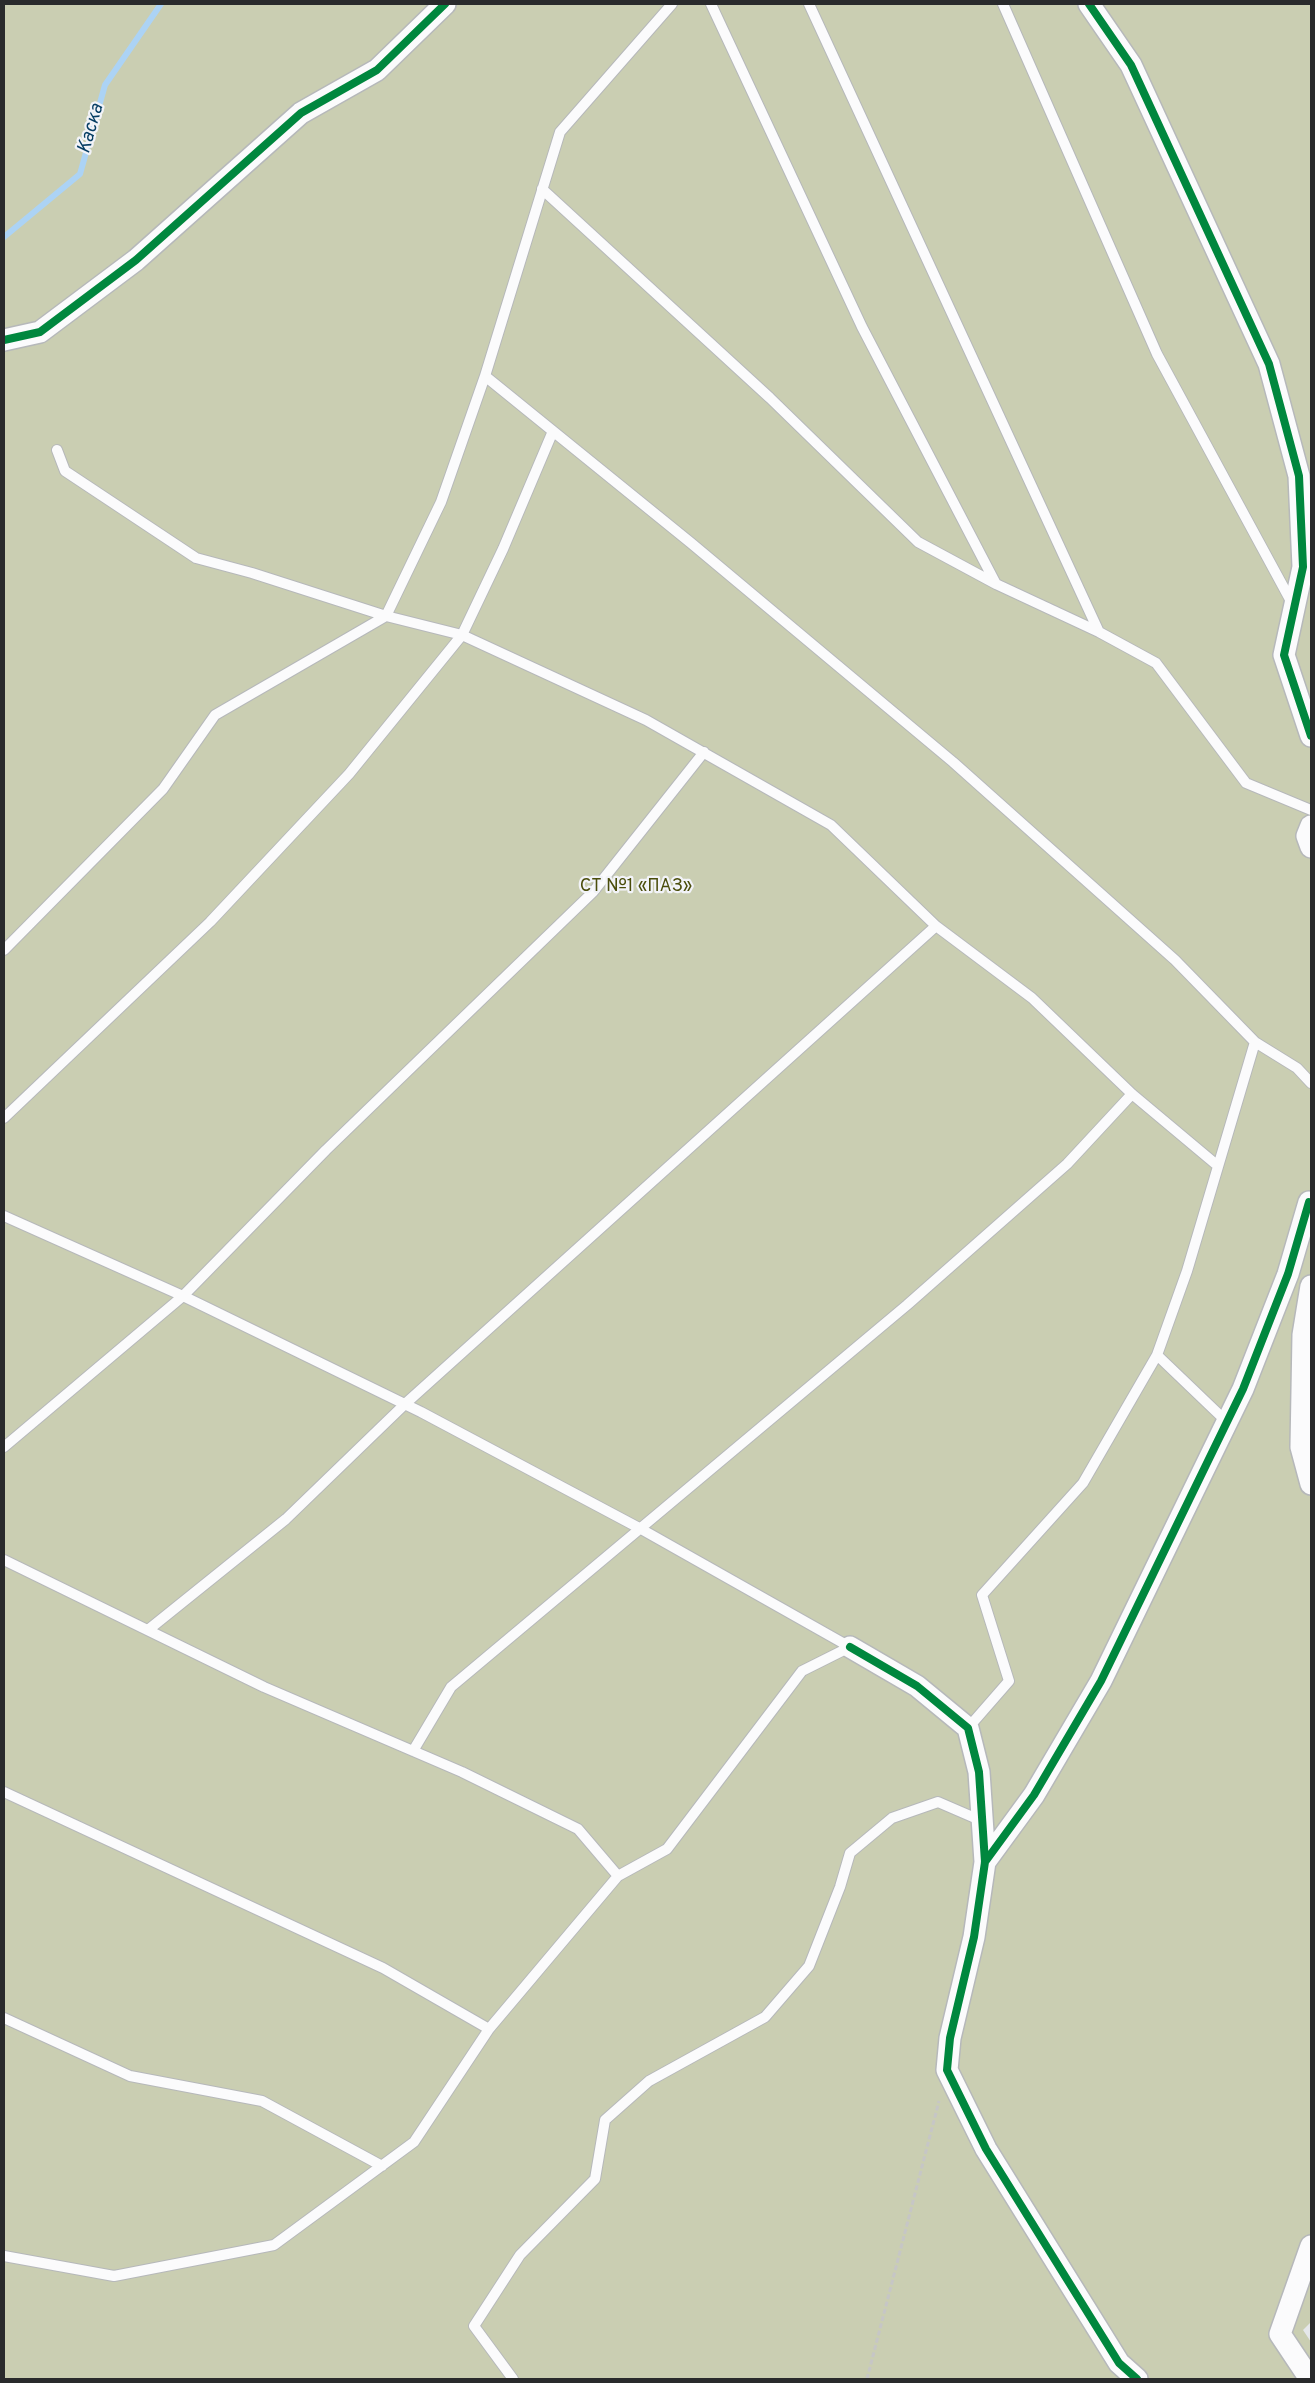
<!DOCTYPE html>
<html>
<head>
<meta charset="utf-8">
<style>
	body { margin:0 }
	#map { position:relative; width:1315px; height:2383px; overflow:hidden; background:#e5e7ea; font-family:Overpass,sans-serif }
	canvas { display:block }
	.frame { position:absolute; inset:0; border:5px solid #292a2c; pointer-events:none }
</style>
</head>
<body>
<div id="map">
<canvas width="1315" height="2383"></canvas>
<div class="frame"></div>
</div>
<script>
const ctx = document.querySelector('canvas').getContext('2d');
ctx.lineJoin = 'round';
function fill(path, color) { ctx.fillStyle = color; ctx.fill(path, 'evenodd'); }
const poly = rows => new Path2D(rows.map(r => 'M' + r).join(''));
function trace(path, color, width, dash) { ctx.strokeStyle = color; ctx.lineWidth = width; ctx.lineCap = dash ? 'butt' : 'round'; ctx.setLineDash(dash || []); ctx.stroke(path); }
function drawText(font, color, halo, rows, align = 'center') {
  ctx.font = font + ' Overpass,sans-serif'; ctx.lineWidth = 4.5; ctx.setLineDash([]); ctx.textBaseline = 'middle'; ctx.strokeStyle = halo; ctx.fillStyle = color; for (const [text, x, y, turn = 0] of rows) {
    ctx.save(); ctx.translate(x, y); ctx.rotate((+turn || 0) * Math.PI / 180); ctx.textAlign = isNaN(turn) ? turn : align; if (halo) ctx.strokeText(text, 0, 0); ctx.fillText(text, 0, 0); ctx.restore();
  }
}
fill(poly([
	[4,4,1311,4,1311,2322,1303,2330,1311,2342,1311,2379,4,2379]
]), '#caceb2');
trace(poly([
	[4,237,80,174,105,85,161,4]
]), '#acd3f5', 6);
const lane = poly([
	[711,4,862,327,996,584,1099,632,1156,663,1246,783,1311,810],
	[809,4,1099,632],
	[1003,4,1157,354,1292,603],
	[542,189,770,398,918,542,996,584],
	[485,376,691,543,953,762,1175,960,1255,1042,1297,1068,1311,1083],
	[57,450,65,471,196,558,252,573,386,616,462,635,646,720,831,825,936,926,1032,998,1132,1094,1218,1166],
	[4,950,163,789,215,715,386,616,441,502,485,376,560,132,672,4],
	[4,1118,210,922,349,774,462,635,503,549,553,431],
	[4,1216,183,1296,421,1412,641,1529,850,1647],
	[1157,1355,1227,1422],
	[4,1447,183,1296,326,1150,593,892,704,752],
	[4,1560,264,1687,462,1772,578,1829,618,1876],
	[148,1630,286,1519,405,1404,936,926],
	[968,1728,1009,1681,982,1595,1083,1483,1157,1355,1187,1271,1255,1042],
	[413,1751,451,1687,907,1305,1067,1164,1132,1094],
	[4,1792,383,1968,489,2029],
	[4,2018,130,2076,262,2101,382,2166],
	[4,2256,114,2276,274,2245,414,2142,489,2029,618,1876,667,1849,802,1671,850,1647],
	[513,2379,474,2326,520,2255,595,2179,605,2120,649,2081,765,2017,809,1966,840,1887,850,1853,892,1818,938,1802,982,1821]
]);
const street = poly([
	[1089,4,1131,65,1269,364,1299,476,1303,567,1284,655,1311,736],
	[4,340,40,332,136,260,301,113,377,70,445,4],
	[1311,826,1307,836,1311,847],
	[1311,1286,1303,1335,1301,1447,1311,1484],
	[850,1647,917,1686,968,1728,979,1772,985,1862,974,1937,950,2038,947,2070,986,2149,1119,2363,1137,2379],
	[985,1862,1034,1795,1101,1681,1243,1389,1288,1274,1309,1202],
	[1310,2379,1280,2334,1311,2246]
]);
trace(lane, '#b6b8ba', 12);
trace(street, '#b6b8ba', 24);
trace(poly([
	[867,2379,939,2101]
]), '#c6c6c6', 3, [5, 2.5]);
trace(lane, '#fbfbfc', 10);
trace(street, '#fbfbfc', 21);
trace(poly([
	[1089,4,1131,65,1269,364,1299,476,1303,567,1284,655,1311,736],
	[4,340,40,332,136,260,301,113,377,70,445,4],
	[850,1647,917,1686,968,1728,979,1772,985,1862,974,1937,950,2038,947,2070,986,2149,1119,2363,1137,2379],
	[985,1862,1034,1795,1101,1681,1243,1389,1288,1274,1309,1202]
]), '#00873e', 8);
drawText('18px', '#4a4d0b', '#f2f3f8', [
	["СТ №1 «ПАЗ»",636,887]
]);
drawText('italic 19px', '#073e64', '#f2f3f8', [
	["Каска",92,129,-74]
]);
</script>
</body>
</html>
